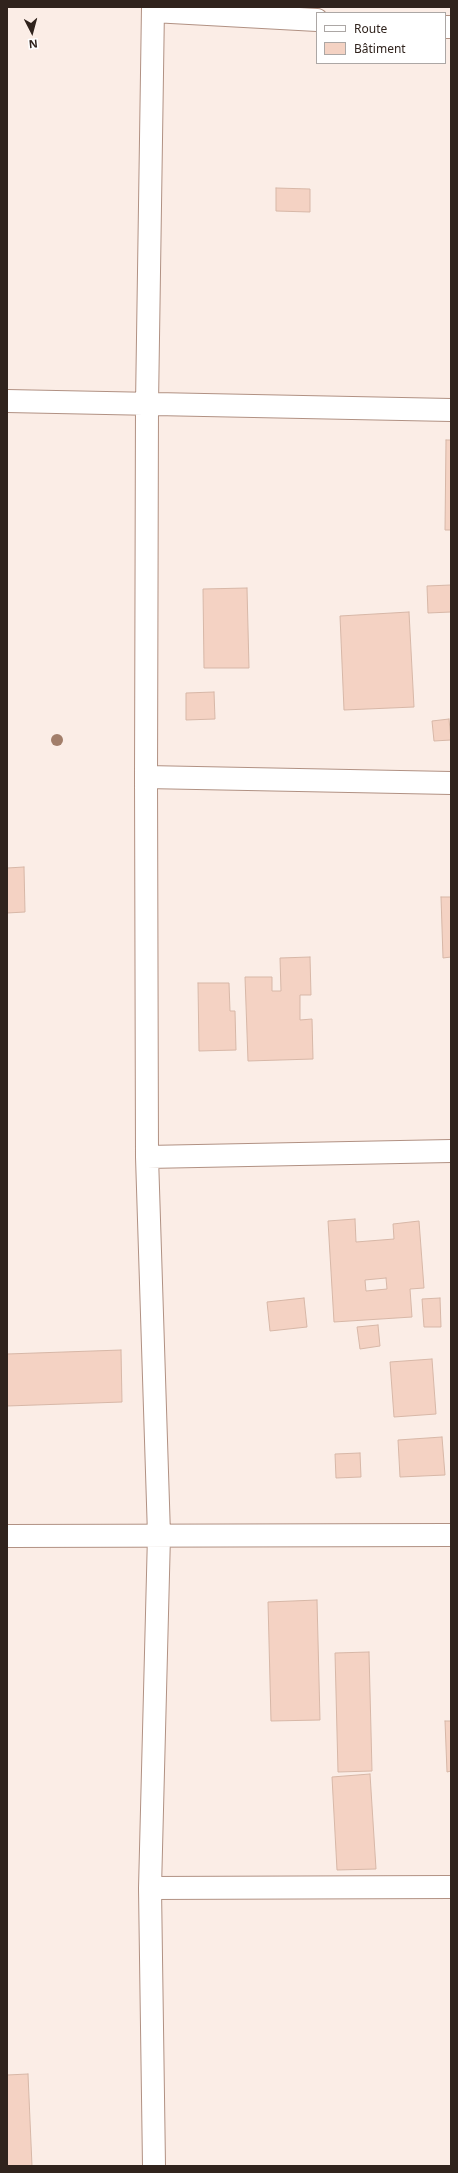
<!DOCTYPE html>
<html>
<head>
<meta charset="utf-8">
<style>
	body { margin:0 }
	#map { position:relative; width:458px; height:2173px; overflow:hidden; background:#fbede6; font-family:"Noto Sans",sans-serif }
	canvas { display:block }
	.frame { position:absolute; inset:0; border:8px solid #30231d; pointer-events:none }
	.legend { position:absolute; left:316px; top:12px; width:130px; height:52px; box-sizing:border-box; background:#fff; border:1px solid #aca7a5; margin:0; padding:5px 7px; list-style:none; font-size:12px; color:#30231d }
	.legend li { display:flex; align-items:center; gap:8px; height:20px }
	.legend b { width:20px; border:1px solid #aca7a5 }
	.north { position:absolute; left:12px; top:12px; width:40px; height:40px; -webkit-text-stroke:3px #fff; paint-order:stroke; rotate:174deg; font-size:11px; font-weight:700; line-height:16px; text-align:center; color:#30231d }
	.north::after { content:''; display:block; margin:auto; width:14px; height:18px; background:#30231d; clip-path:polygon(50% 0,100% 100%,50% 72%,0 100%) }
</style>
</head>
<body>
<div id="map">
<canvas width="458" height="2173"></canvas>
<div class="frame"></div>
<ul class="legend">
<li><b style="height:5px;background:#fff"></b>Route</li>
<li><b style="height:11px;background:#f4d2c3"></b>Bâtiment</li>
</ul>
<div class="north">N</div>
</div>
<script>
const ctx = document.querySelector('canvas').getContext('2d');
ctx.lineJoin = 'round';
function fill(path, color) { ctx.fillStyle = color; ctx.fill(path, 'evenodd'); }
const poly = rows => new Path2D(rows.map(r => 'M' + r).join(''));
function trace(path, color, width, dash) { ctx.strokeStyle = color; ctx.lineWidth = width; ctx.lineCap = dash ? 'butt' : 'round'; ctx.setLineDash(dash || []); ctx.stroke(path); }
const building = poly([
	[276,188,310,189,310,212,276,211,276,188],
	[446,440,451,440,451,530,445,530,446,440],
	[451,585,451,612,428,613,427,586,451,585],
	[247,588,249,668,204,668,203,589,247,588],
	[409,612,414,707,344,710,340,616,409,612],
	[214,692,215,719,186,720,186,693,214,692],
	[449,719,451,740,434,741,432,721,449,719],
	[24,867,25,912,7,913,7,868,24,867],
	[441,897,451,897,451,957,443,958,441,897],
	[310,957,311,995,300,995,300,1020,312,1019,313,1059,248,1061,245,977,272,977,272,991,281,991,280,958,310,957],
	[198,983,229,983,230,1011,235,1011,236,1050,199,1051,198,983],
	[355,1219,356,1242,394,1239,393,1224,419,1221,424,1288,410,1289,412,1317,334,1322,328,1221,355,1219],
	[386,1278,387,1289,366,1291,365,1280,386,1278],
	[304,1298,307,1327,270,1331,267,1302,304,1298],
	[440,1298,441,1327,424,1327,422,1299,440,1298],
	[378,1325,380,1346,360,1349,357,1327,378,1325],
	[121,1350,122,1402,7,1406,7,1354,121,1350],
	[432,1359,436,1414,394,1417,390,1362,432,1359],
	[442,1437,445,1475,400,1477,398,1440,442,1437],
	[360,1453,361,1477,336,1478,335,1454,360,1453],
	[317,1600,320,1720,271,1721,268,1602,317,1600],
	[369,1652,372,1771,338,1772,335,1653,369,1652],
	[445,1721,451,1721,451,1771,447,1772,445,1721],
	[370,1774,376,1869,337,1870,332,1777,370,1774],
	[28,2074,32,2166,7,2166,7,2075,28,2074]
]);
fill(building, '#f4d2c3');
trace(building, '#d7b7a7', 1);
const minor = poly([
	[153,7,147,404,146,777,147,1157,159,1535,150,1888,154,2166],
	[153,11,317,20],
	[445,27,451,27],
	[7,401,451,410],
	[146,777,451,783],
	[147,1157,451,1151],
	[7,1536,451,1535],
	[150,1888,451,1887]
]);
trace(minor, '#b19183', 24);
trace(minor, '#fff', 22);
ctx.fillStyle = '#a27e6a';
for (const [x, y] of [
	[57,740]
]) { ctx.beginPath(); ctx.arc(x, y, 6, 0, 2 * Math.PI); ctx.fill(); }
</script>
</body>
</html>
